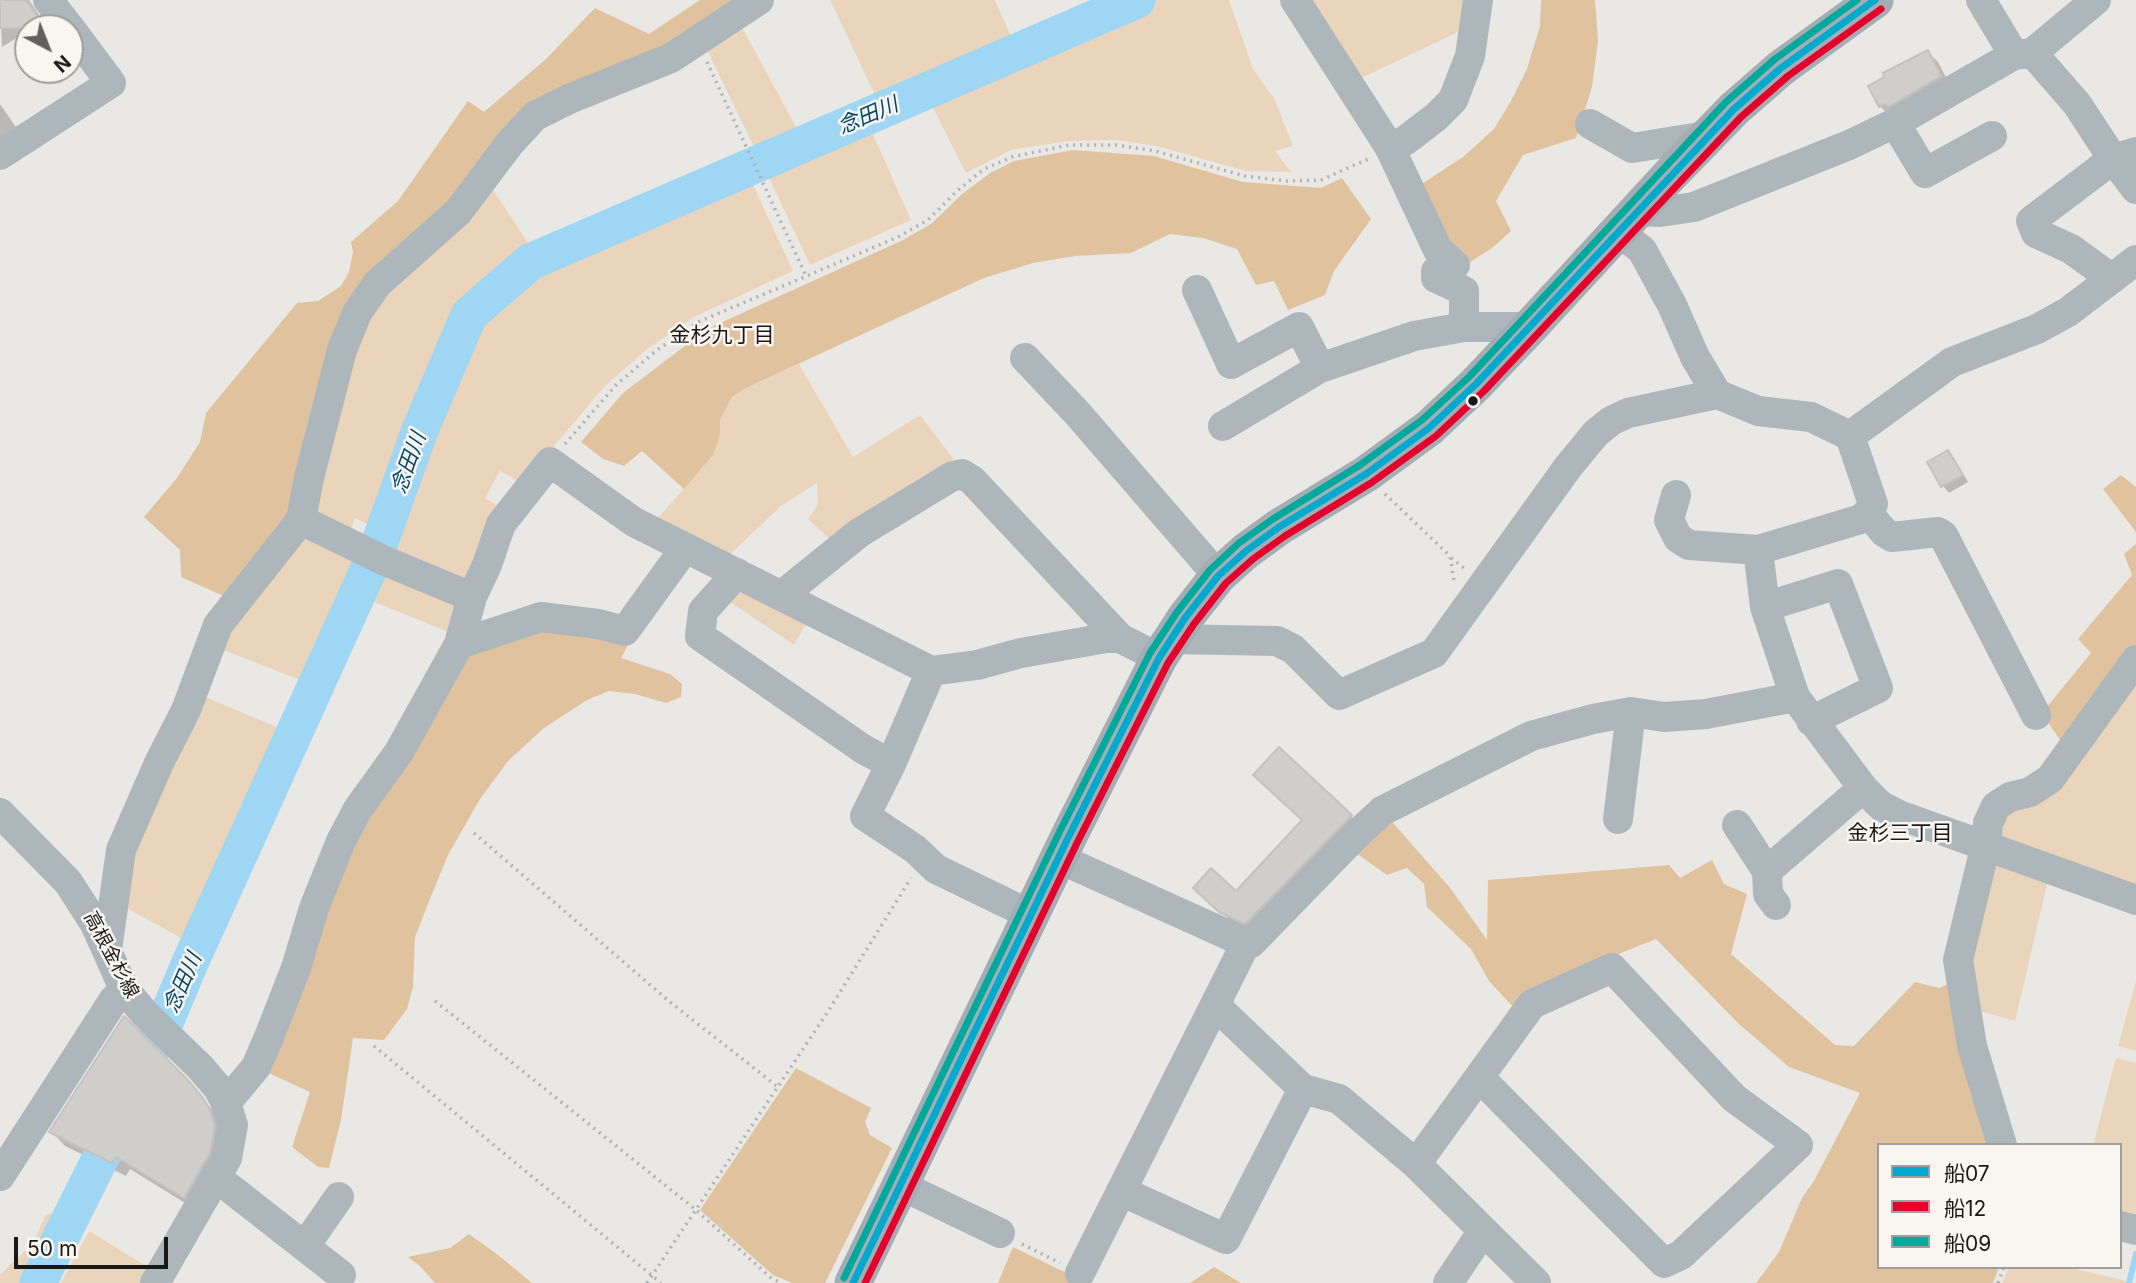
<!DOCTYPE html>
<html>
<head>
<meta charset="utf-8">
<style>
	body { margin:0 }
	#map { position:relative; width:2136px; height:1283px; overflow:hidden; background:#eae8e5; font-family:Inter,"Noto Sans JP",sans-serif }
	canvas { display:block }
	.legend { position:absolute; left:1877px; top:1143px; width:245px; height:126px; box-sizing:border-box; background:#f9f5f1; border:2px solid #a09d9a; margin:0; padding:9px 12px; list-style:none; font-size:21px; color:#1a1817 }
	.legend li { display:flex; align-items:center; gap:14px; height:35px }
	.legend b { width:35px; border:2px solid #a09d9a }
	.north { position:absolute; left:14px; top:14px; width:70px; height:70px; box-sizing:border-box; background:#f9f5f1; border:2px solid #a09d9a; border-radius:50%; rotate:138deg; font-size:19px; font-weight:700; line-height:28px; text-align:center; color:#1a1817 }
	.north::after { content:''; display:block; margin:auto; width:24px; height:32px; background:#63615f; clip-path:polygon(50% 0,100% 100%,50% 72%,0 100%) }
	.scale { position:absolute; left:14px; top:1237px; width:154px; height:32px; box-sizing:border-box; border:4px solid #1a1817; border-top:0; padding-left:9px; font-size:21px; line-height:24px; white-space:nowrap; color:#1a1817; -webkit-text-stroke:5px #f9f5f1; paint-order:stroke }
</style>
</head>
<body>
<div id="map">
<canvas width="2136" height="1283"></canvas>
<ul class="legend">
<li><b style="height:9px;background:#00a9ce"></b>船07</li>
<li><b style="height:9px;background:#e4002b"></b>船12</li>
<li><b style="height:9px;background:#00a99d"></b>船09</li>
</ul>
<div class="north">N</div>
<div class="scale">50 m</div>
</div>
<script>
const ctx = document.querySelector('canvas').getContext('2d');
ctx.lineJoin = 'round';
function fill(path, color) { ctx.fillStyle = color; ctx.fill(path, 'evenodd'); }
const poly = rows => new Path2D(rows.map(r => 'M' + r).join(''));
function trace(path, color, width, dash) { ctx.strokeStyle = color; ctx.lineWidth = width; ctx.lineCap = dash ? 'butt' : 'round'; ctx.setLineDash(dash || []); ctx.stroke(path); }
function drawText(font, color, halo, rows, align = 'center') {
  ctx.font = font + ' Inter,"Noto Sans JP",sans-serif'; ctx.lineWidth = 5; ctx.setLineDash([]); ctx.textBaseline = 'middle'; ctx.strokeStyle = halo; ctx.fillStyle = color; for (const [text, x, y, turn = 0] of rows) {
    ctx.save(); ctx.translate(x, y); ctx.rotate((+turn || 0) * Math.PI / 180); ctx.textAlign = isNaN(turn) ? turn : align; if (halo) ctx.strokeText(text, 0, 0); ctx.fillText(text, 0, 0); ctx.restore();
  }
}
fill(poly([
	[830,0,995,0,1015,46,879,103],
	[1153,0,1229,0,1253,69,1275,100,1293,146,1275,151,1291,172,1246,171,1156,146,1117,140,1068,141,1011,150,966,173,928,98],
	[1299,0,1471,0,1471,3,1458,32,1353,82],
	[738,20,801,136,759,157,703,42],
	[868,123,911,220,810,265,765,169],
	[748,174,793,271,696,316,647,349,605,386,522,484,500,471,485,498,501,508,469,582,384,554,425,437,473,324,533,267],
	[488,182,534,252,458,319,414,427,381,531,355,518,348,537,308,520,362,319],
	[799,364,853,457,920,415,952,457,956,467,835,544,808,519,818,504,817,483,781,506,724,560,653,524,713,455,720,435,720,420,732,397,746,388],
	[301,530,364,557,318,687,218,648],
	[380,566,463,605,454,634,367,599],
	[750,590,810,617,794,645,730,602,734,595],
	[2136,672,2136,894,1998,841,2002,821],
	[203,696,298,736,208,953,123,906,127,857],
	[1997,855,2050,872,2015,1021,1972,1009,1964,962],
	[2136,981,2136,1051,2118,1046],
	[2116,1058,2136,1063,2136,1225,2120,1221,2120,1145,2093,1145],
	[81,1158,108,1171,46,1283,0,1283,0,1275,34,1242,45,1216,74,1202,87,1174],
	[89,1231,151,1269,142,1283,61,1283],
	[2009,1267,2067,1267,2126,1281,2126,1283,2002,1283]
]), '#ead5bc');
fill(poly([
	[700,0,750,0,694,37,567,95,375,281,297,519,228,598,181,577,180,550,144,517,177,478,200,442,206,413,297,303,318,301,341,286,349,272,353,252,351,242,398,201,468,101,484,112,546,59,595,8,649,34],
	[1541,0,1595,0,1598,41,1592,87,1576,138,1523,155,1496,201,1511,231,1492,248,1464,266,1411,191,1463,157,1494,129,1511,101,1527,69,1540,26],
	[1073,150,1154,156,1243,182,1321,188,1342,178,1371,219,1334,271,1325,295,1288,310,1274,281,1256,285,1237,249,1203,238,1170,234,1131,253,1075,256,1033,263,984,278,746,388,732,397,720,420,720,435,713,455,684,489,642,451,624,466,603,459,581,442,623,393,707,329,903,240,931,224,961,195,990,173,1014,161],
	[2121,475,2136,487,2136,532,2103,489],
	[2136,544,2136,654,2068,752,2042,713,2091,653,2078,639,2132,575,2124,554],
	[544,624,597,631,627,647,621,658,670,674,682,684,681,697,666,703,635,694,609,691,587,700,544,728,508,761,480,799,448,855,432,894,415,937,413,987,407,1009,384,1040,353,1038,341,1120,329,1168,318,1167,292,1147,310,1092,262,1070,330,879,465,648],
	[1387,816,1451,889,1487,940,1488,880,1669,865,1680,878,1712,860,1724,884,1747,894,1731,954,1835,1045,1854,1046,1915,982,1939,988,1954,982,1997,1145,1879,1145,1879,1267,1999,1267,1993,1283,1756,1283,1779,1252,1802,1198,1815,1179,1860,1093,1789,1067,1739,1024,1656,939,1591,965,1518,1012,1489,981,1471,949,1427,907,1424,884,1407,868,1387,875,1356,853],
	[796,1068,871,1108,865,1122,870,1135,892,1148,825,1283,792,1283,773,1275,700,1210],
	[469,1234,498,1255,532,1283,435,1283,420,1266,408,1257,450,1248],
	[1013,1247,1081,1280,1089,1283,998,1283],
	[1214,1267,1241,1283,1190,1283]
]), '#e0c29e');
fill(poly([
	[0,0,29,0,48,28,28,28,28,35,26,32,2,47],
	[1928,52,1938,62,1951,87,1891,117,1880,106],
	[0,104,25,140,0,156],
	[1948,452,1954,458,1968,482,1949,493,1943,486],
	[1351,816,1361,826,1257,933,1232,922,1206,898,1236,893,1304,820],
	[124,1019,217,1114,228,1141,198,1211,130,1169,126,1176,65,1146,52,1132]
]), '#0003');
trace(poly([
	[2129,1283,2136,1254]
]), '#9ed6f4', 6);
trace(poly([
	[38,1283,105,1149,122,1102,161,1032,189,965,376,553,420,430,469,315,530,262,1137,0]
]), '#9ed6f4', 37);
const building = poly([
	[0,0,26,0,46,28,0,28,0,0],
	[1928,50,1941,76,1888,107,1886,104,1879,107,1868,86,1884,77,1883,73,1928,50],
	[1948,450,1963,475,1941,487,1927,462,1948,450],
	[1279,747,1352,815,1245,924,1219,912,1193,888,1211,868,1236,891,1302,820,1253,775,1279,747],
	[124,1016,187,1079,203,1098,210,1110,215,1126,210,1152,184,1198,116,1157,112,1163,49,1132,124,1016]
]);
fill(building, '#cfcecb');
trace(building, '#c5c3c1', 2);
trace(poly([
	[707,62,806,276],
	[565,444,616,385,657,350,696,323,898,237,928,220,957,191,984,169,1012,157,1069,145,1117,145,1155,151,1245,176,1287,181,1321,180,1368,159],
	[1385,494,1450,556,1454,581],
	[1451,558,1464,568],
	[474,833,670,1002,778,1087],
	[435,1001,695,1209,770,1277,781,1283],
	[374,1046,661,1283],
	[1022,1244,1060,1263],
	[647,1283,827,1013,911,878],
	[1998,1283,2004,1267]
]), '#adb2b5', 3.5, [2, 5]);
trace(poly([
	[48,0,70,28],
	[1295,0,1390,148,1438,250,1455,265,1436,271,1436,278,1464,291,1464,327],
	[1981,0,2014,55],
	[2031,54,2096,0],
	[1895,123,1925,173,1992,136],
	[1590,124,1632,148,1706,136],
	[1390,148,1406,140,1436,117,1453,100,1470,56,1478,0],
	[0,155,111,83,70,28],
	[1637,211,1660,212,1694,207,1849,145,1895,123,2014,55,2022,54,2031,54,2037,58,2077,104,2113,159,2136,189],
	[1619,232,1642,250,1672,305,1695,357,1717,394,1758,411,1811,417,1850,436],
	[2136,260,2068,312,2037,329,1952,362,1850,436,1873,504,1868,513,1861,519,1758,550,1765,607,1795,697,1863,788,1881,806,1899,815,2136,900],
	[2111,278,2071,249,2036,233,2031,221,2113,159,2136,152],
	[1197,290,1231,364,1299,327,1320,368],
	[1025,358,1078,414,1218,576],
	[1223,426,1320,368,1414,336,1464,327,1530,327],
	[1676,495,1669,520,1678,538,1689,545,1758,550],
	[1868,513,1884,532,1892,537,1938,532,1943,535,2036,715],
	[301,520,385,561,472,597],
	[737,573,703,611,700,636,863,749,891,764],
	[781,596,859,533,951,477,962,474,972,480,1120,638],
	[1765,607,1838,584,1878,688,1811,721],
	[1170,639,1277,641,1293,649,1339,695,1434,653,1568,467,1596,433,1611,421,1628,413,1717,394],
	[459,644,541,617,598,624,625,631,685,548],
	[931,671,891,764,865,816,915,849,936,869,1031,915],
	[0,813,68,882,95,924,124,989,145,1014,200,1067,218,1088,226,1103,233,1125,227,1158,155,1283],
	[1618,819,1631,712],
	[1737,825,1767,871,1768,894,1776,905],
	[1058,858,1246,943,1251,943,1355,836,1382,811,1531,736,1593,719,1631,712,1664,717,1706,714,1795,697],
	[1767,871,1863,788],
	[107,950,121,850,159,763,186,710,218,625,301,520,309,478,342,350,357,313,377,284,458,212,510,143,535,116,569,99,671,58,759,0],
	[1216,1006,1303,1089,1339,1099,1416,1164,1536,1283],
	[226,1103,256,1067,269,1037,296,968,314,908,341,841,358,809,399,752,459,644,472,597,487,565,501,524,550,462,634,522,931,671,977,665,1021,653,1106,638,1120,638,1159,658],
	[2002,1145,1972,1046,1958,960,1986,844,1988,823,1996,806,2010,797,2030,792,2050,779,2136,660],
	[1416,1164,1532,1004,1612,968,1734,1098,1798,1145,1681,1255,1664,1263,1480,1078],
	[0,1176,113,1001,124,989],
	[217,1178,341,1275],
	[900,1185,1000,1233],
	[1121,1191,1226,1239,1303,1089],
	[2120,1226,2136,1230],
	[305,1246,339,1197],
	[1080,1273,1246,943],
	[1448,1283,1483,1231]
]), '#acb6bb', 30);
trace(poly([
	[853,1283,1069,836,1159,658,1185,618,1218,576,1246,551,1279,527,1366,474,1429,428,1476,384,1530,327,1669,176,1734,109,1781,68,1875,0]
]), '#a3adb4', 37);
trace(poly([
	[853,1283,1069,836,1159,658,1185,618,1218,576,1246,551,1279,527,1366,474,1429,428,1476,384,1734,109,1781,68,1875,0]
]), '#00a9ce', 7);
trace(poly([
	[865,1283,1078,841,1168,663,1194,624,1226,583,1253,559,1285,536,1371,483,1436,436,1484,391,1741,117,1788,76,1881,9]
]), '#e4002b', 7);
trace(poly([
	[844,1278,1060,831,1150,653,1177,612,1210,570,1239,543,1273,519,1360,465,1422,420,1469,377,1726,102,1775,59,1857,0]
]), '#00a99d', 7);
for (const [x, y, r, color] of [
	[1473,401,6,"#1a1817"]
]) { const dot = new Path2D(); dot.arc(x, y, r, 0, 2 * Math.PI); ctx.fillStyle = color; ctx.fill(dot); trace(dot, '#f9f5f1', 2.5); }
drawText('19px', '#1a1817', '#f9f5f1', [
	["高根金杉線",111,955,62]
]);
drawText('italic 21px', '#034967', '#f9f5f1', [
	["念田川",868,116,-23],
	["念田川",409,463,-70],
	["念田川",183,983,-66]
]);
drawText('21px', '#1a1817', '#f9f5f1', [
	["金杉九丁目",722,336],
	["金杉三丁目",1900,834]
]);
</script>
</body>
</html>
